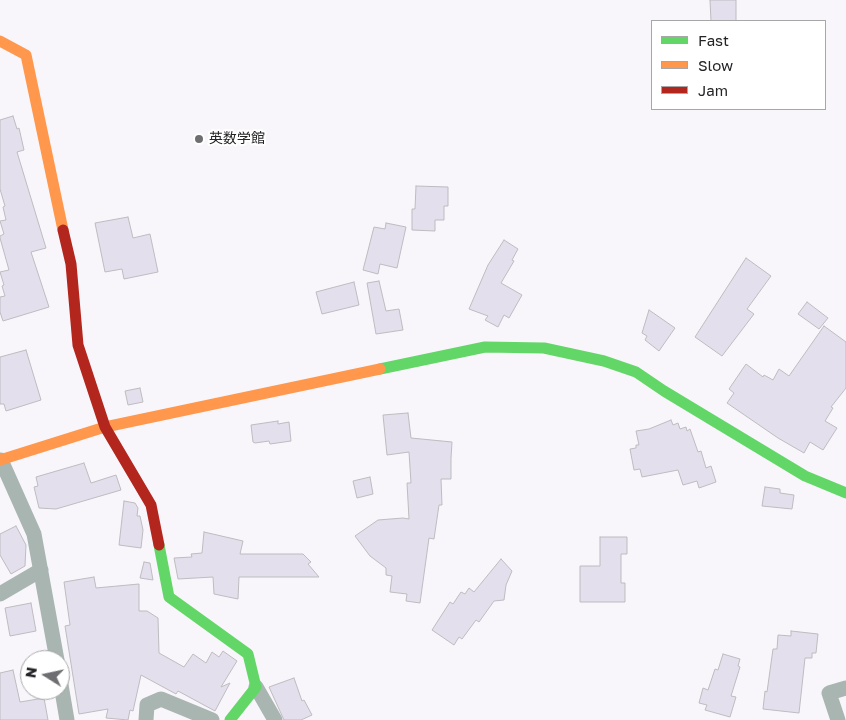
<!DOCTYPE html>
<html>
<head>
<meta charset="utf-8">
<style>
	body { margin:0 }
	#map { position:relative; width:846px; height:720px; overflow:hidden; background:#f8f6fb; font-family:"Golos Text",sans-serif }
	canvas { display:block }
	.legend { position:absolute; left:651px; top:20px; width:175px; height:90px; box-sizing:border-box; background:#fff; border:1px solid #a7a7a8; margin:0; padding:6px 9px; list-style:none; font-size:15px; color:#242326 }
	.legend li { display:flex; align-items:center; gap:10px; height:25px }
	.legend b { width:25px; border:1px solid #a7a7a8 }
	.north { position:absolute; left:20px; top:650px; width:50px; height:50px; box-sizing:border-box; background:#fff; border:1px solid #a7a7a8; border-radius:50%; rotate:280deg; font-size:14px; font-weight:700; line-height:20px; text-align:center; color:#242326 }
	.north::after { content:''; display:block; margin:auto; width:18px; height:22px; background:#6e6d71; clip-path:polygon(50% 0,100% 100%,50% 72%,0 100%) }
</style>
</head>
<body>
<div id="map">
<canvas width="846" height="720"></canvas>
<ul class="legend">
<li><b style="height:6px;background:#63d668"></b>Fast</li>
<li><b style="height:6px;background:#ff974d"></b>Slow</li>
<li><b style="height:6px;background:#b3261e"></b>Jam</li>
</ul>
<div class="north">N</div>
</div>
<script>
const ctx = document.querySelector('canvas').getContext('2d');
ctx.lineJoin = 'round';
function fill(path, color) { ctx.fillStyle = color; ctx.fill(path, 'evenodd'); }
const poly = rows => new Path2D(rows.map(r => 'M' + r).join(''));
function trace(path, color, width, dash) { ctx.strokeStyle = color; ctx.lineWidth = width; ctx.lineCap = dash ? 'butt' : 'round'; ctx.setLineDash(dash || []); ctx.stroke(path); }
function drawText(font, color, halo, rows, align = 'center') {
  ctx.font = font + ' "Golos Text","Noto Sans JP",sans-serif'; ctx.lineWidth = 4; ctx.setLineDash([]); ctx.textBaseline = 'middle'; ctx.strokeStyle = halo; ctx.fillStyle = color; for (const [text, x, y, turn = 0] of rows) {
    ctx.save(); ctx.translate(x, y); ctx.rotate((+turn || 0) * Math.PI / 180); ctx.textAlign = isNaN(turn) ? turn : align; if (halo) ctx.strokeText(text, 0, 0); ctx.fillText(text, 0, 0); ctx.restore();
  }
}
const building = poly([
	[710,0,736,0,736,21,711,21,710,0],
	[13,116,17,129,19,128,24,150,17,152,46,248,31,252,49,307,3,321,0,312,0,297,5,296,2,286,4,285,0,272,9,270,0,238,0,236,4,234,0,221,6,220,3,207,5,206,0,189,0,120,13,116],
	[416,186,448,187,448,206,444,206,444,220,435,220,435,231,412,230,412,209,415,209,416,186],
	[128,217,133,238,150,234,158,272,124,279,122,269,105,272,95,223,128,217],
	[386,223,406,227,397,268,380,264,378,274,363,270,374,227,385,229,386,223],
	[504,240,518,249,512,260,514,261,501,283,522,295,509,318,504,315,498,327,485,320,488,316,469,309,488,265,504,240],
	[746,258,771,276,747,309,754,314,722,356,695,337,746,258],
	[379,281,386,311,399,309,403,330,376,334,367,283,379,281],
	[354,282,359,305,322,314,316,292,354,282],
	[807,302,828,318,819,329,798,314,807,302],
	[649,310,675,328,659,351,645,340,647,336,642,333,649,310],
	[824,326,846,342,846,388,831,407,833,408,825,421,837,428,823,450,810,442,804,453,778,438,727,403,734,393,729,389,746,364,763,377,764,375,773,380,779,369,789,376,824,326],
	[26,350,41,400,6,411,4,404,0,404,0,357,26,350],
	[140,388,143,402,128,405,125,391,140,388],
	[408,413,411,438,452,442,451,458,451,479,441,479,442,505,439,505,434,539,429,538,420,603,406,601,407,594,390,592,392,576,386,575,386,568,370,556,355,536,378,520,403,518,409,519,407,483,411,483,409,452,387,455,383,415,408,413],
	[671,420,673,425,678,423,680,429,686,427,687,431,690,429,698,452,701,451,706,468,711,466,716,482,699,488,697,481,683,485,678,470,642,477,640,469,634,470,630,449,636,448,636,445,639,445,636,431,649,429,671,420],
	[278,421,278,424,289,422,291,441,270,444,269,441,255,443,253,442,251,425,278,421],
	[84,463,91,483,116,475,121,490,56,509,39,508,34,487,38,486,36,477,84,463],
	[370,477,373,494,357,498,353,481,370,477],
	[765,487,780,489,780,493,794,495,792,509,762,506,765,487],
	[124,501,135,503,138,508,137,516,140,516,143,530,141,548,119,545,124,501],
	[16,526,26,545,25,566,11,574,0,555,0,534,16,526],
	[204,532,243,541,240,554,303,554,311,562,308,564,319,577,239,577,238,599,214,594,213,577,178,579,174,558,192,557,191,554,202,553,204,532],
	[600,537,627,537,627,554,621,554,621,583,625,583,625,602,580,602,580,566,600,566,600,537],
	[501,559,512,571,506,585,504,600,494,601,479,622,476,620,462,639,459,637,454,645,432,630,450,602,453,604,461,592,465,594,469,588,474,592,501,559],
	[144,562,150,563,153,580,140,578,144,562],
	[94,577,96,588,139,584,139,611,147,611,158,618,159,653,184,667,193,654,206,663,212,652,219,657,223,651,237,661,221,687,230,683,215,711,178,691,176,694,141,675,133,711,130,710,128,720,106,718,108,709,79,714,65,626,70,625,64,582,94,577],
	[31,603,36,631,10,636,5,608,31,603],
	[791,631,818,634,816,653,812,653,812,658,805,658,799,713,763,709,765,691,767,692,773,649,777,649,778,635,791,636,791,631],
	[723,654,740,659,738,666,740,667,731,696,736,697,730,717,705,710,707,705,699,703,703,688,708,690,715,669,718,670,723,654],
	[13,670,20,702,44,698,48,720,0,720,0,673,13,670],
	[294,678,302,701,304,700,312,715,301,720,284,720,269,687,294,678]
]);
fill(building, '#e4dfec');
trace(building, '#bdbcbf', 1);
trace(poly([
	[1,460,34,534,57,660],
	[0,594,41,570],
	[60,679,67,720],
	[256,687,275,720],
	[146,720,147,705,161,699,212,720],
	[838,720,829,693,846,688]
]), '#a8b5b0', 15);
trace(poly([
	[380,369,485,347,544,348,604,361,636,372,664,391,805,476,846,493],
	[159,545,169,597,248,654,256,687,230,720]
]), '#63d668', 11);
trace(poly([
	[0,41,26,55,63,230],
	[0,460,105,427,380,369]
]), '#ff974d', 11);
trace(poly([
	[63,230,71,264,78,345,105,427,151,505,159,545]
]), '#b3261e', 11);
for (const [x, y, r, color] of [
	[199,139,5,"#6e6d71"]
]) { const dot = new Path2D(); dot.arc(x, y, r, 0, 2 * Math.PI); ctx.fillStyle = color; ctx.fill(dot); trace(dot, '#fff', 2); }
drawText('14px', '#242326', '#fff', [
	["英数学館",209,139]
], 'left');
</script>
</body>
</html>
